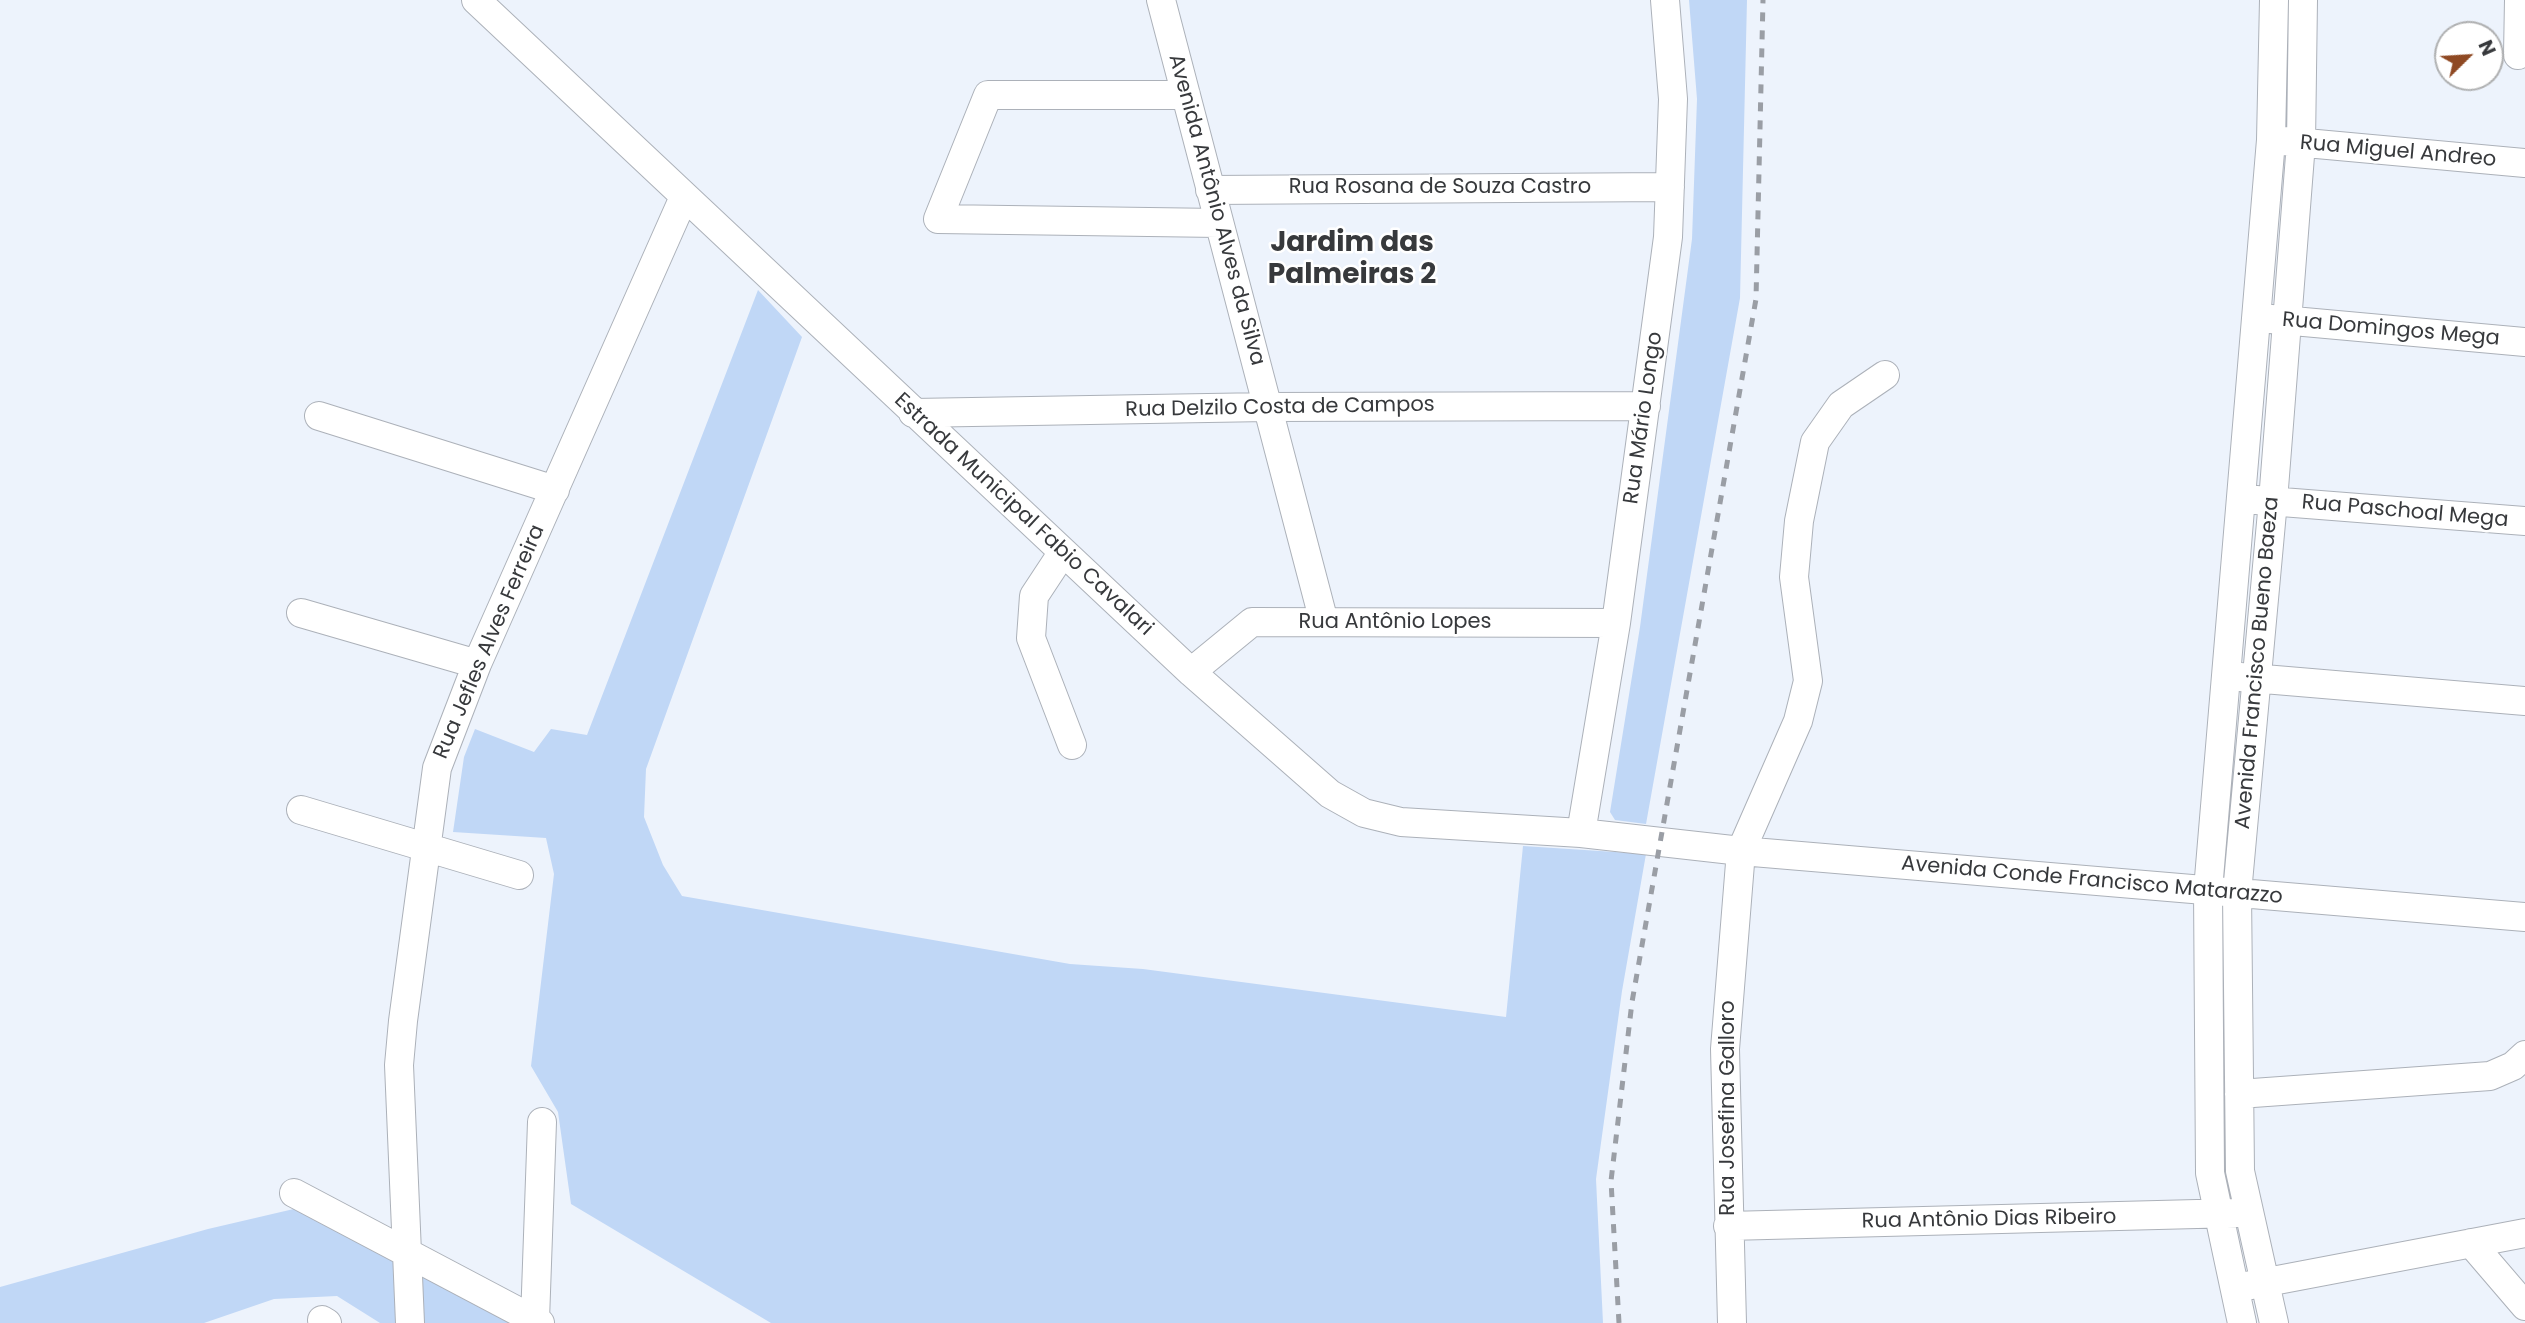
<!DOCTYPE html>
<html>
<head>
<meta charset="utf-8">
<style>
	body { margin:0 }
	#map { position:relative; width:2525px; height:1323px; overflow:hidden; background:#edf3fc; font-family:Poppins,sans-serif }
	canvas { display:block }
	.north { position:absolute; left:2434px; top:21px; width:70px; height:70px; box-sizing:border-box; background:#fff; border:2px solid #afb0b1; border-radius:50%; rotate:66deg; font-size:19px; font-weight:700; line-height:28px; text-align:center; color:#37393c }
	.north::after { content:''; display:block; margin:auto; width:24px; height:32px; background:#8f4923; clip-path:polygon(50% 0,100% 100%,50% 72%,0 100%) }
</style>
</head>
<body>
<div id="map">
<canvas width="2525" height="1323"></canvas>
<div class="north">N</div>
</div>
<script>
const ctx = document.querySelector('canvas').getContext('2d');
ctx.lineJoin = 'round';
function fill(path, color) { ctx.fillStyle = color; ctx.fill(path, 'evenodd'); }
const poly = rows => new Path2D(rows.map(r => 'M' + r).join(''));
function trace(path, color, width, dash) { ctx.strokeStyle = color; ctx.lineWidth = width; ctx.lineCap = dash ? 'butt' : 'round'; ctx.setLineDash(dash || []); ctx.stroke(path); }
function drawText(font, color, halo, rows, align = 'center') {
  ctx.font = font + ' Poppins,sans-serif'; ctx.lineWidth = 5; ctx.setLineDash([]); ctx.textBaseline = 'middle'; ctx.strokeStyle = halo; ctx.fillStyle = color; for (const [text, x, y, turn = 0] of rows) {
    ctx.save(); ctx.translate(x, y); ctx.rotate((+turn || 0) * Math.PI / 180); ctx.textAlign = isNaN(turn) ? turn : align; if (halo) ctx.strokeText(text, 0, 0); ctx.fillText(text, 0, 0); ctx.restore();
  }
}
fill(poly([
	[1689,0,1747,0,1740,298,1646,824,1615,820,1610,812,1640,627,1692,239,1697,99],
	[758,290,802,337,646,769,644,817,663,865,682,896,1070,964,1143,969,1506,1017,1523,846,1646,854,1622,991,1596,1179,1603,1323,771,1323,571,1204,558,1112,531,1066,554,874,546,838,453,832,464,757,475,729,534,752,551,729,587,735],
	[298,1208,517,1323,380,1323,337,1296,274,1299,204,1323,0,1323,0,1287,208,1229]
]), '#c0d7f6');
const minor = poly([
	[476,0,1191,672,1330,794,1364,813,1401,822,1581,833,1741,851,2525,917],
	[1161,0,1324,622],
	[2518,55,2519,0],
	[1186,95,988,95,938,219,1219,223],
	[2284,141,2525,163],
	[1210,190,1670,187],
	[2271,319,2525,342],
	[913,413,1267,407,1646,406],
	[319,416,555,490],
	[2256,500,2525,521],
	[1063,552,1034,596,1031,638,1072,745],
	[301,613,477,664],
	[1191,672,1252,622,1616,623],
	[2240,677,2525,701],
	[301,810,519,875],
	[1581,833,1616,623,1668,237,1673,99,1665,0],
	[2239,1094,2490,1076,2513,1066,2525,1055],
	[294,1193,540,1323],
	[1728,1226,2236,1213],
	[2471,1243,2525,1306],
	[2246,1286,2525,1233],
	[322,1320,327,1323],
	[535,1320,542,1122],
	[410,1323,399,1065,403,1021,437,768,477,664,684,197],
	[1732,1323,1725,1049,1741,851,1798,721,1808,681,1794,577,1799,521,1815,442,1841,405,1885,375],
	[2242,1323,2210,1173,2208,890,2271,140,2274,0],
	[2274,1323,2240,1171,2237,893,2273,501,2301,143,2303,0]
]);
trace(minor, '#acb1b9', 30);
trace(minor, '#fff', 28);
trace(poly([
	[1619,1323,1611,1181,1632,1002,1756,299,1763,0]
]), '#9a9ea5', 5, [9, 9]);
drawText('21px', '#37393c', '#fff', [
	["Rua Miguel Andreo",2398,152,5],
	["Rua Rosana de Souza Castro",1440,188],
	["Avenida Antônio Alves da Silva",1216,210,75],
	["Rua Domingos Mega",2391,330,5],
	["Rua Delzilo Costa de Campos",1280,408,-1],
	["Rua Mário Longo",1644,418,-82],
	["Rua Paschoal Mega",2405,512,5],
	["Estrada Municipal Fabio Cavalari",1023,515,43],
	["Rua Antônio Lopes",1395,623],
	["Rua Jefles Alves Ferreira",490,642,-67],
	["Avenida Francisco Bueno Baeza",2258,663,-85],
	["Avenida Conde Francisco Matarazzo",2092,881,5],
	["Rua Josefina Galloro",1729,1108,-90],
	["Rua Antônio Dias Ribeiro",1989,1220,-1]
]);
drawText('bold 28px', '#37393c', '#fff', [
	["Jardim das",1352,244],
	["Palmeiras 2",1352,276]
]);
</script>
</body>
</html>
